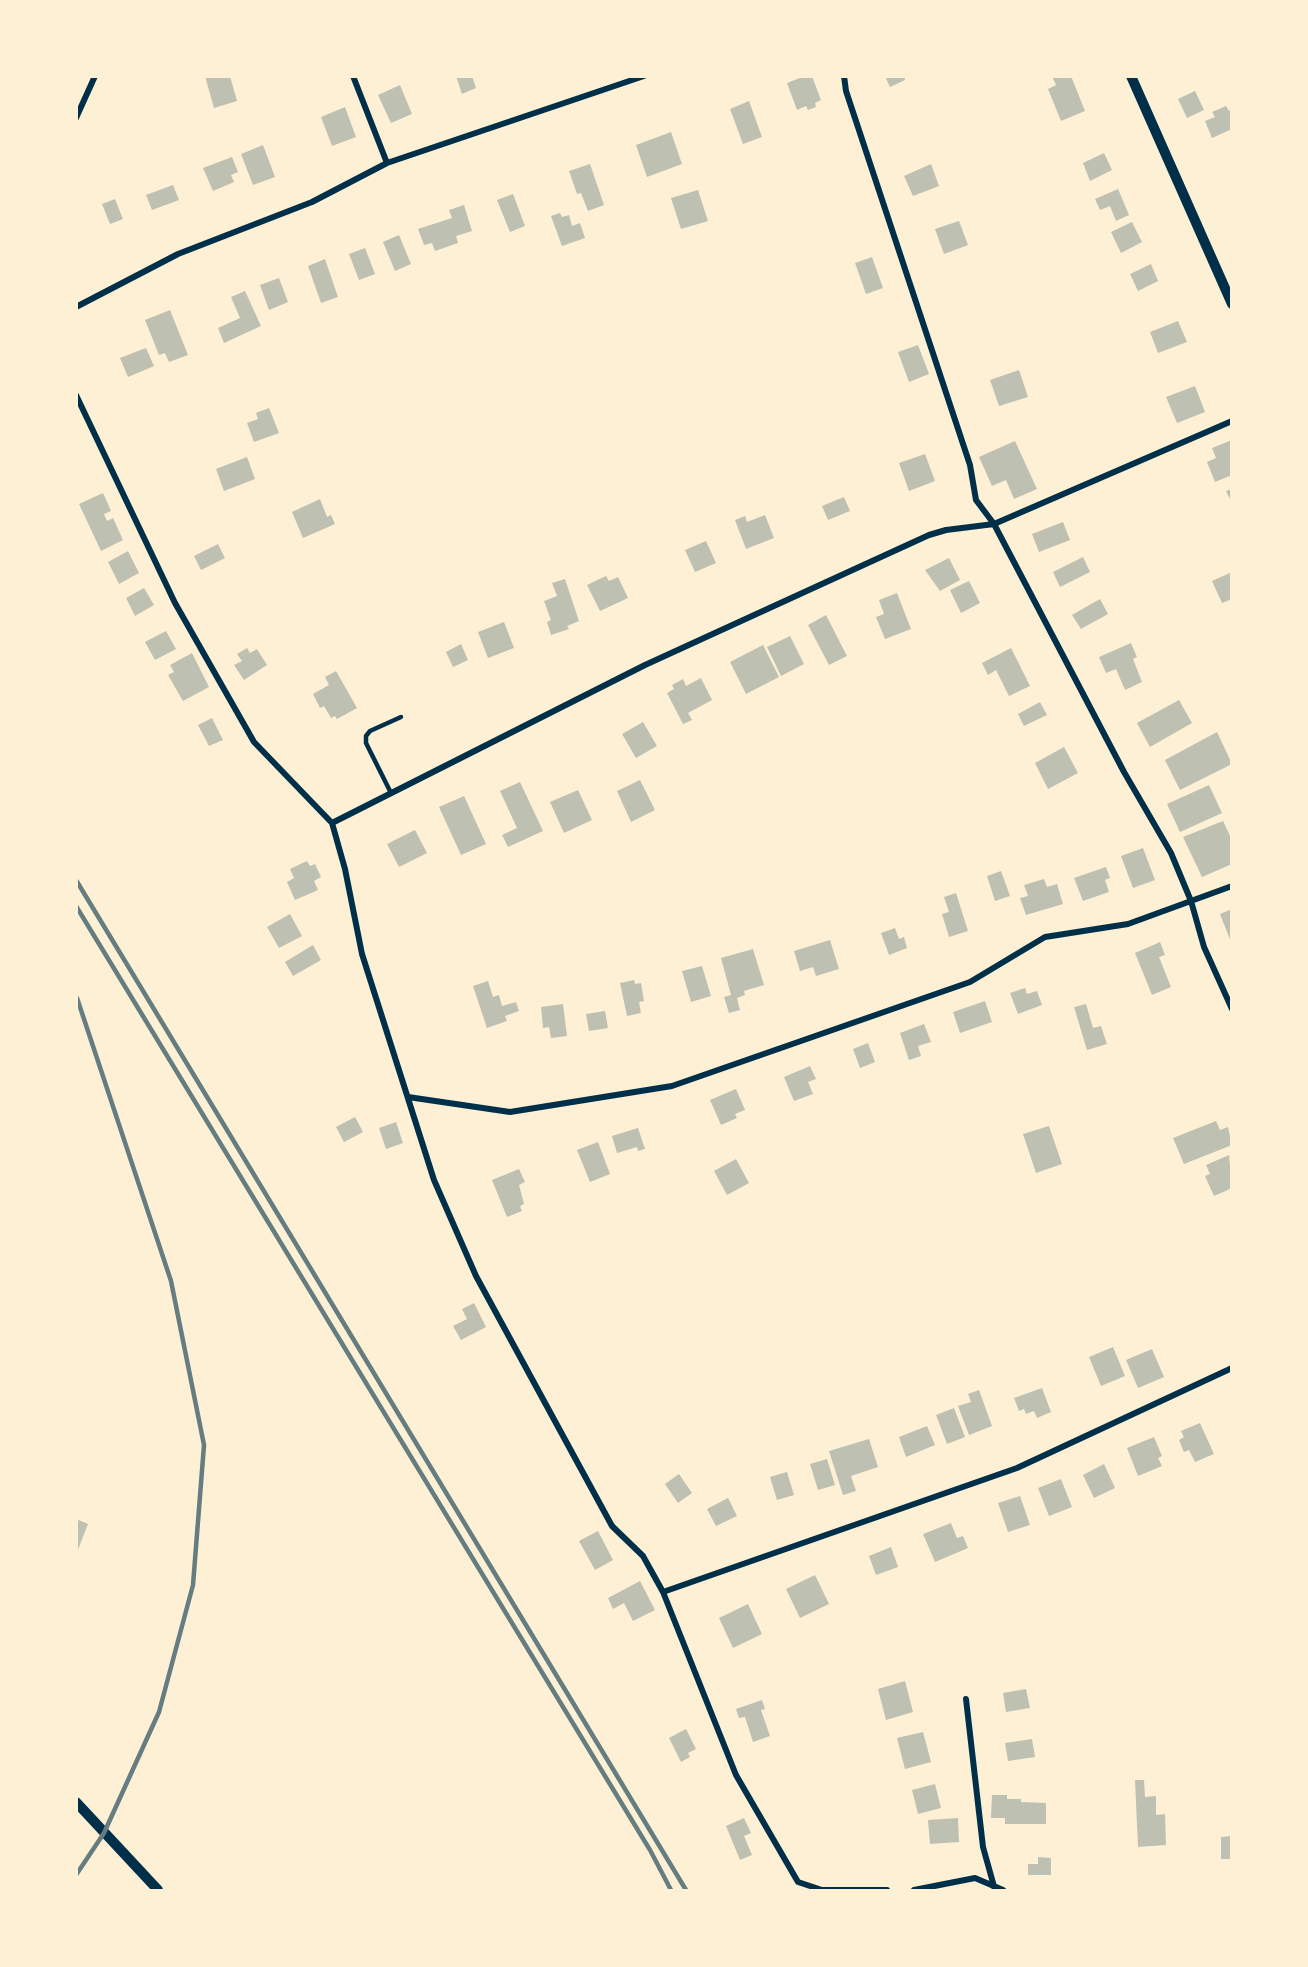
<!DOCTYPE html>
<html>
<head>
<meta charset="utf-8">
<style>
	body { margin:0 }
	#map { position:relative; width:1308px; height:1967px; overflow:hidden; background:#fdf0d5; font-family:"Golos Text",sans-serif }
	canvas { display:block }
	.frame { position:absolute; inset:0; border:78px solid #fdf0d5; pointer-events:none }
</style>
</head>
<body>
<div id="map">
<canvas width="1308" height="1967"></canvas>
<div class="frame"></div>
</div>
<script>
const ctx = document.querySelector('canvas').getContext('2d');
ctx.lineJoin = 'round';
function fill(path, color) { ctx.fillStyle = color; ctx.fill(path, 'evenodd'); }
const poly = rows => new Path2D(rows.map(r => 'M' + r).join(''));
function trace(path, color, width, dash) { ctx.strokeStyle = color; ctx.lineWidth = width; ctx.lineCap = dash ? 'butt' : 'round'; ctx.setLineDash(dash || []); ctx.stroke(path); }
fill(poly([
	[205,76,230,76,237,101,214,108],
	[456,76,472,76,476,88,462,94],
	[805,76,812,76,821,100,815,103,816,107,808,110,806,106,797,110,787,83],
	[885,76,904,76,905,80,890,87],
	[1052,76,1071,76,1085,111,1061,121,1048,89,1056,85],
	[400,85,412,114,391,123,378,95],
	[1195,91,1204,110,1187,118,1178,99],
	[749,101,762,137,743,144,730,109],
	[1226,106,1229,111,1232,110,1232,129,1212,138,1205,121,1215,117,1212,112],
	[345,107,356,137,332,146,321,117],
	[671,132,682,164,647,177,636,145],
	[263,145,275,177,253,185,241,154],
	[1104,153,1112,170,1090,181,1083,163],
	[232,157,238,172,231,175,234,182,213,191,203,168],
	[590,164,604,205,588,211,581,193,577,194,569,171],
	[931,164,939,186,913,196,904,176],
	[173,185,179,200,152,210,146,195],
	[1118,189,1129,215,1116,221,1110,206,1100,210,1095,199],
	[698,190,708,221,681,229,671,198],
	[513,194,525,226,510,232,497,200],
	[115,199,123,219,110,224,102,204],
	[464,205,472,231,456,236,458,243,435,251,432,243,424,245,418,229,452,218,449,210],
	[560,213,562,217,569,215,572,226,580,223,585,238,562,246,551,216],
	[959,221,968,245,944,254,935,229],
	[1132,222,1142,242,1121,253,1111,232],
	[399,235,411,264,395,271,383,242],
	[365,248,375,274,359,280,349,254],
	[872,257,883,288,866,294,855,263],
	[325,259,338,297,321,303,308,266],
	[1151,264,1158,281,1138,291,1130,274],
	[279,278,288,302,269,310,260,285],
	[245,291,261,326,224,343,218,328,240,318,231,297],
	[170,310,188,355,169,362,165,353,159,355,145,320],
	[1178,321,1187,342,1158,353,1150,332],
	[918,345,929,374,909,382,898,352],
	[146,348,154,366,128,377,120,358],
	[1019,370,1028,397,999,406,990,380],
	[1195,386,1205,412,1177,423,1166,397],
	[269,408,279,433,254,442,247,423,258,419,256,413],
	[1232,440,1232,475,1215,482,1207,462,1216,458,1212,448],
	[1015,441,1037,489,1014,499,1006,480,992,486,979,457],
	[925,454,935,481,909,491,899,463],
	[247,457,255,479,224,491,216,469],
	[1232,489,1232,503,1226,491],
	[103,493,111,511,104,514,107,521,113,518,123,540,101,551,79,504],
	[844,497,850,511,828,520,822,506],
	[320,499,327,517,331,515,335,524,303,538,292,512],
	[765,515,774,538,746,549,735,520,745,516,747,522],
	[1063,522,1070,540,1039,552,1032,534],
	[706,541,716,563,695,572,685,550],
	[218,544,225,558,201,570,194,556],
	[128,551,139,573,119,584,108,562],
	[1083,557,1090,572,1060,587,1053,572],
	[949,558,960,580,940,591,925,570],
	[1232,572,1232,599,1222,603,1212,581],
	[606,576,609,581,618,577,628,598,600,611,587,585],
	[565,579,579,621,567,626,569,629,551,635,547,622,551,620,544,601,557,596,552,583],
	[969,581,980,603,961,613,950,590],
	[144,588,154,605,135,616,126,598],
	[897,593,911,629,885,639,876,617,884,614,879,600],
	[1100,599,1108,614,1081,629,1072,615],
	[826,615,847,656,829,665,808,625],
	[504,622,514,648,488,658,478,632],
	[166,631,176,649,155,660,145,642],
	[790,636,804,664,781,676,767,647],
	[1131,643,1137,657,1133,659,1142,682,1125,690,1116,669,1106,673,1099,657],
	[461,644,468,660,453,667,446,652],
	[763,645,779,677,746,694,730,662],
	[247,648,250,653,257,649,267,665,244,680,234,665,242,661,237,654],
	[1011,648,1030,686,1009,696,996,670,988,675,982,663],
	[192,653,209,687,183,701,168,675,174,672,170,665],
	[336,671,357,708,337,719,335,716,331,718,324,706,320,708,313,694,329,685,325,677],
	[701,678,712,700,688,713,692,720,683,724,667,693,674,689,672,685,683,679,686,686],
	[1179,700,1192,723,1150,747,1137,723],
	[1040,702,1047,715,1024,726,1018,714],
	[212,718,223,740,209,746,198,725],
	[643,722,657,746,636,758,622,734],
	[1217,732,1232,764,1180,790,1165,760],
	[1064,747,1078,773,1048,789,1035,763],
	[640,780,655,810,631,822,617,791],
	[520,782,543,831,508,847,502,835,517,828,500,791],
	[1209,785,1222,813,1180,832,1167,804],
	[578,790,592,820,564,833,550,802],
	[464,796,486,844,461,855,439,807],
	[1223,821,1232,840,1232,864,1202,877,1183,837],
	[415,830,427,853,399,867,387,844],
	[1143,848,1155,880,1133,888,1121,856],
	[307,861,310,866,315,864,321,877,314,881,318,890,295,900,287,882,294,878,290,869],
	[1106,867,1110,878,1105,880,1109,892,1083,901,1074,878],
	[1001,871,1010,896,995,901,987,876],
	[1044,879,1047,887,1057,884,1063,904,1026,915,1020,898,1028,896,1024,885],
	[956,893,968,931,949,937,942,914,949,912,944,897],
	[1232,909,1232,942,1231,942,1220,914],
	[290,914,302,936,279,948,267,927],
	[895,928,899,939,904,937,907,948,889,955,881,933],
	[830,940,839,969,816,976,813,967,800,971,794,951],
	[1160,942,1165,955,1159,957,1171,987,1152,995,1135,953],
	[313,945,321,960,293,976,285,962],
	[753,949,764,985,744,991,745,995,737,998,740,1010,729,1013,724,997,731,995,721,958],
	[702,966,711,996,691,1002,682,971],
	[634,980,635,984,641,983,644,1001,639,1002,641,1013,627,1016,620,983],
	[488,981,493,997,499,995,502,1006,516,1002,519,1011,505,1016,507,1021,487,1028,473,986],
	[1025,988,1027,994,1037,991,1042,1005,1018,1014,1010,993],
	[985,1001,992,1022,960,1033,953,1012],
	[563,1004,567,1036,551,1038,549,1027,543,1028,541,1007],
	[1086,1004,1093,1028,1101,1026,1107,1044,1087,1050,1074,1007],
	[605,1011,608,1028,589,1031,586,1014],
	[924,1024,931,1042,918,1046,921,1056,909,1060,900,1033],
	[868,1043,875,1062,860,1068,853,1049],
	[810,1066,816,1079,808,1082,813,1094,794,1101,784,1077],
	[736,1089,745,1110,735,1114,737,1118,721,1125,710,1100],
	[355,1117,363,1132,344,1142,336,1127],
	[1216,1121,1220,1130,1228,1127,1232,1145,1184,1164,1173,1138],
	[396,1122,403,1143,386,1149,379,1128],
	[1049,1126,1062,1164,1036,1173,1023,1134],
	[638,1128,645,1149,638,1151,637,1147,617,1153,612,1136],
	[598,1142,610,1174,590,1182,577,1150],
	[1229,1155,1232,1188,1214,1196,1205,1176,1210,1174,1206,1165],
	[736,1159,749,1183,727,1195,714,1171],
	[519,1169,525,1182,519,1185,524,1204,520,1206,522,1211,507,1217,492,1180],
	[474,1303,486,1327,461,1340,453,1326,467,1319,462,1309],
	[1113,1347,1125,1376,1101,1386,1089,1357],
	[1152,1349,1164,1377,1138,1388,1126,1360],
	[1042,1388,1051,1412,1037,1418,1034,1411,1026,1414,1024,1409,1019,1411,1014,1398],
	[979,1390,992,1426,969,1435,958,1406,971,1402,968,1394],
	[954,1408,965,1437,947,1444,936,1415],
	[1200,1423,1214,1454,1195,1462,1189,1450,1184,1452,1179,1440,1184,1437,1181,1431],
	[927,1426,935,1445,906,1457,899,1437],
	[1154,1437,1162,1456,1158,1458,1162,1466,1138,1476,1127,1448],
	[869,1439,878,1467,851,1476,856,1491,843,1495,829,1451],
	[827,1459,835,1485,818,1490,810,1464],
	[1104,1464,1115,1488,1094,1498,1083,1475],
	[787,1472,794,1495,777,1500,770,1477],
	[679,1474,692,1493,678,1503,665,1484],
	[1061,1479,1072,1507,1049,1516,1038,1488],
	[1020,1496,1030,1525,1008,1532,998,1503],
	[728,1498,737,1516,716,1526,707,1509],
	[76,1519,88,1524,77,1552,76,1552],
	[951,1523,957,1538,963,1536,968,1548,935,1562,923,1534],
	[598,1531,613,1560,595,1570,579,1541],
	[891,1547,898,1567,876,1575,869,1556],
	[815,1575,829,1604,800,1618,786,1589],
	[640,1581,655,1610,633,1621,624,1603,613,1609,608,1598],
	[748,1604,762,1634,733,1648,719,1618],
	[905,1681,913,1712,886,1720,878,1689],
	[1026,1689,1030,1708,1006,1712,1003,1693],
	[762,1700,765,1709,761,1710,770,1736,753,1742,745,1717,739,1718,736,1709],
	[686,1729,696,1749,688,1753,690,1757,681,1762,669,1738],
	[923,1732,931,1762,905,1769,897,1738],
	[1032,1739,1035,1757,1008,1761,1005,1743],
	[1135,1780,1144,1780,1145,1797,1156,1796,1156,1815,1165,1814,1166,1845,1138,1847],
	[935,1784,941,1808,918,1814,912,1790],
	[992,1795,1007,1795,1007,1799,1021,1799,1021,1802,1046,1803,1046,1824,1005,1824,1005,1818,991,1818],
	[744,1818,751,1833,744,1836,752,1855,740,1860,726,1826],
	[958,1818,959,1842,930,1844,928,1820],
	[1232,1836,1232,1859,1221,1859,1221,1837],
	[1038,1857,1051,1858,1051,1875,1028,1875,1028,1864,1038,1864]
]), '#bec0b2');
trace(poly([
	[391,793,366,743,366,736,370,731,401,717]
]), '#003049', 4.5);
trace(poly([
	[353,76,387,163],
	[844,76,846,91,970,465,976,500,994,524,1124,772,1171,853,1191,901,1204,947,1232,1009],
	[76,118,95,76],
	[76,307,178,254,312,202,387,163,644,76],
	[76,395,175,603,254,742,332,823,345,869,362,954,434,1180,476,1276,612,1526,643,1556,663,1592,736,1775,798,1882,822,1890,887,1890],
	[332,823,645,665,929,535,946,530,994,524,1232,421],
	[408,1097,510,1112,672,1086,970,982,1045,937,1128,924,1232,886],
	[663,1592,1017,1468,1232,1368],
	[966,1699,983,1847,995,1890],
	[914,1890,975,1878,1003,1890]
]), '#003049', 6);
trace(poly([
	[1131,76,1232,304],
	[76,1802,158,1890]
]), '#003049', 10);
trace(poly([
	[76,880,686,1890],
	[76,906,650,1850,671,1890],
	[76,1875,104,1833,159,1712,193,1585,204,1445,171,1281,77,998]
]), '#657d81', 4.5);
</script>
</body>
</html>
